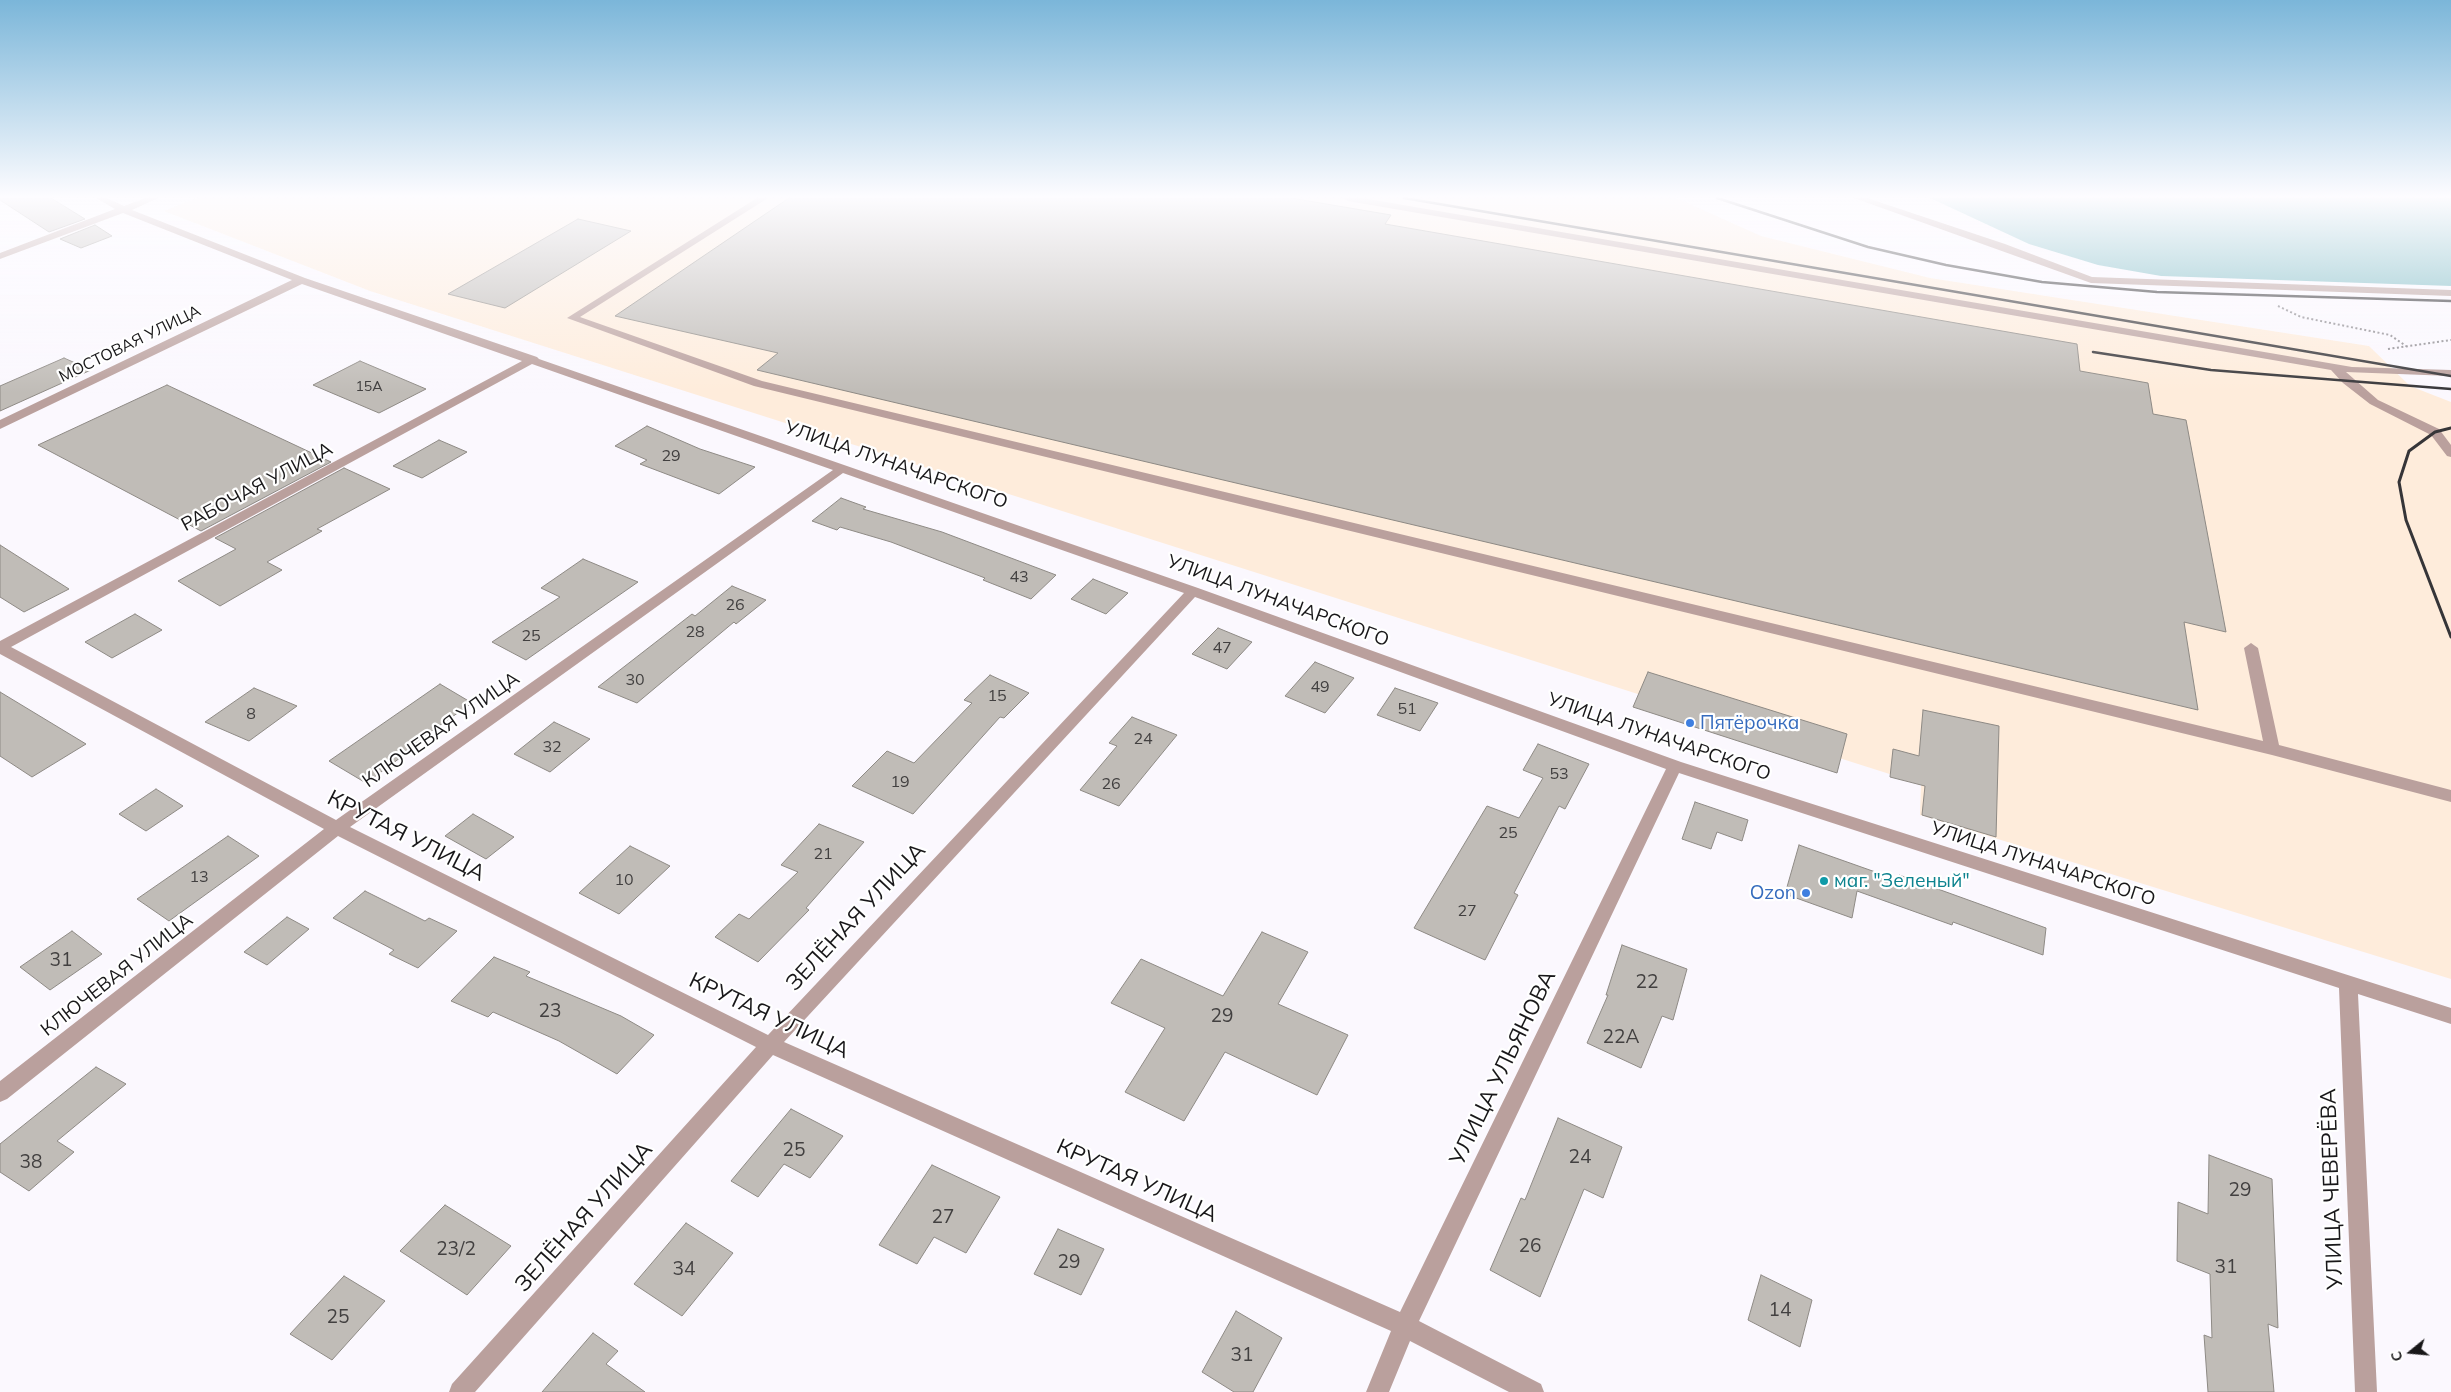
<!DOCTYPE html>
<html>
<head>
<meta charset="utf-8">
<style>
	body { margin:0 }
	#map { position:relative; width:2451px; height:1392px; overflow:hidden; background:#fbf8fe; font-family:Mulish,sans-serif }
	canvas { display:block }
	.north { position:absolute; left:2386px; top:1327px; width:50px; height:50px; -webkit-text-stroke:4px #fff; paint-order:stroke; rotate:253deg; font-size:14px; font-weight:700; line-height:20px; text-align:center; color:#181719 }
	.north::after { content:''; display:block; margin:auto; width:18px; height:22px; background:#181719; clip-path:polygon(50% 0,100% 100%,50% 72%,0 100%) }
</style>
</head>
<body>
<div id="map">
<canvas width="2451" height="1392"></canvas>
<div class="north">С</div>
</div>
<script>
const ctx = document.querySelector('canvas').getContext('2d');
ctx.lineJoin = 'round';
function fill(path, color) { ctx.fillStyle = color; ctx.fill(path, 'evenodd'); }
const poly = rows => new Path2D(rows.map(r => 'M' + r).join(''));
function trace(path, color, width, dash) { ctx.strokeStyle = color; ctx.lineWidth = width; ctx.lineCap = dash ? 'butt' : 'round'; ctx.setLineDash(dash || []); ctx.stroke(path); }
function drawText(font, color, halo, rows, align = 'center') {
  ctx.font = font + ' Mulish,sans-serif'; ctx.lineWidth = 4.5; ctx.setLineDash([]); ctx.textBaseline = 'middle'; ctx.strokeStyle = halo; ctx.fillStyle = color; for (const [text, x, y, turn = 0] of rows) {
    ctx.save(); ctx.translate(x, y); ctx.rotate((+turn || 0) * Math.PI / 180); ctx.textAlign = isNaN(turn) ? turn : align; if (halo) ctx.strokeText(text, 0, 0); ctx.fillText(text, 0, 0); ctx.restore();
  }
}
fill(poly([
	[197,198,1676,198,1761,236,1930,278,2369,346,2410,386,2451,402,2451,979,1920,815,1921,784,370,291,164,211]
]), '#feecdb');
fill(poly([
	[1930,198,2451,198,2451,286,2161,276,2098,265,2029,244]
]), '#79b9c2');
const building = poly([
	[0,198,51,198,85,219,49,232,0,200,0,198],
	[789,198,1291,198,1391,215,1385,224,2077,344,2080,371,2148,383,2153,414,2186,420,2226,632,2184,622,2198,710,757,370,778,353,615,316,789,198],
	[578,219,631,231,505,308,448,294,578,219],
	[95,225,112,236,81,248,60,239,95,225],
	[64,358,91,370,0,411,0,386,64,358],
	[360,361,426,389,379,413,313,385,360,361],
	[167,385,331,462,201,531,38,445,167,385],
	[647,426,700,449,755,467,719,494,640,464,647,460,615,446,647,426],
	[439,440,467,452,422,478,393,466,439,440],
	[344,468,390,489,317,529,322,531,267,562,282,570,220,606,178,581,236,549,215,538,344,468],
	[841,498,866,507,863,509,942,532,1056,575,1031,599,983,580,985,578,891,542,840,527,837,530,812,521,841,498],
	[0,545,69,589,24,612,0,597,0,545],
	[583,559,638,582,526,660,492,642,560,597,541,588,583,559],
	[1093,579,1128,593,1106,614,1071,599,1093,579],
	[732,586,766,600,736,624,734,622,637,703,598,687,692,614,695,616,732,586],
	[135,614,162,630,112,658,85,642,135,614],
	[1218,628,1252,642,1227,669,1192,654,1218,628],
	[1315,662,1354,678,1325,713,1285,696,1315,662],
	[1648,672,1847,734,1837,773,1633,707,1648,672],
	[990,675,1029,693,1004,718,1000,717,913,814,852,786,887,751,914,763,972,703,964,700,990,675],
	[440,684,472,703,416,742,419,744,366,783,329,761,440,684],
	[254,688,297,706,249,741,205,722,254,688],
	[1395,688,1438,703,1420,731,1377,715,1395,688],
	[0,692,86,744,32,777,0,756,0,692],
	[1923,710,1999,726,1996,837,1922,815,1925,786,1890,777,1893,749,1919,756,1923,710],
	[1132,717,1177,735,1119,806,1080,790,1117,746,1109,743,1132,717],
	[554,722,590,739,550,772,514,754,554,722],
	[1538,744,1589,764,1565,809,1559,806,1514,893,1518,895,1485,960,1414,928,1487,806,1519,818,1543,778,1523,770,1538,744],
	[156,789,183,806,146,831,119,814,156,789],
	[1695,802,1748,820,1742,841,1717,832,1711,849,1682,839,1695,802],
	[473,814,514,837,486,859,445,836,473,814],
	[819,824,864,842,806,908,809,910,758,962,715,937,739,914,749,919,798,872,781,865,819,824],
	[228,836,259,856,169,921,137,899,228,836],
	[1799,845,1898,880,1899,875,2046,928,2043,955,1953,922,1952,925,1857,891,1852,918,1785,894,1799,845],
	[630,846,670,866,619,914,579,893,630,846],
	[365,891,425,921,429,918,457,931,418,968,389,954,394,950,333,918,365,891],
	[287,917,309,929,267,965,244,952,287,917],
	[72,931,102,954,50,990,20,967,72,931],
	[1262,932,1308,952,1278,1004,1348,1035,1317,1095,1225,1052,1184,1121,1125,1092,1165,1028,1111,1003,1141,959,1223,996,1262,932],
	[1622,945,1687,969,1673,1020,1662,1016,1641,1068,1587,1043,1608,995,1606,995,1622,945],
	[494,957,530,972,526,976,621,1016,654,1035,617,1074,559,1041,493,1012,488,1017,451,1001,494,957],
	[96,1067,126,1084,57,1141,74,1152,29,1191,0,1172,0,1144,96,1067],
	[791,1109,843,1136,810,1178,784,1164,758,1197,731,1181,791,1109],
	[1558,1118,1622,1147,1603,1198,1584,1189,1540,1297,1490,1270,1521,1198,1525,1200,1558,1118],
	[2209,1155,2272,1179,2278,1328,2268,1324,2274,1392,2208,1392,2204,1335,2212,1338,2210,1274,2177,1261,2178,1202,2208,1214,2209,1155],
	[932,1165,1000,1197,966,1253,934,1237,917,1264,879,1245,932,1165],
	[445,1205,511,1246,467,1295,400,1251,445,1205],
	[686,1223,733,1253,682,1316,634,1284,686,1223],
	[1058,1229,1104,1249,1081,1295,1034,1274,1058,1229],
	[1761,1275,1812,1300,1800,1347,1748,1320,1761,1275],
	[344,1276,385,1301,332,1360,290,1334,344,1276],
	[1236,1311,1282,1338,1253,1392,1234,1392,1202,1372,1236,1311],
	[593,1333,618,1351,606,1364,645,1392,542,1392,593,1333]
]);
fill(building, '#c0bcb7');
trace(building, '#8e8a85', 1);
trace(poly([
	[2278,306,2301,317,2390,335,2406,346],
	[2388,349,2451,340]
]), '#8e8b90', 2, [2, 2.5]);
fill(poly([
	[96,198,107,198,124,206,146,198,158,198,132,210,305,278,537,357,539,359,1198,588,1681,762,2451,1008,2451,1024,2358,994,2377,1392,2355,1392,2339,988,1679,773,1419,1321,1541,1384,1544,1392,1509,1392,1410,1341,1389,1392,1366,1392,1391,1331,773,1055,475,1392,449,1392,452,1384,756,1047,338,836,7,1099,0,1102,0,1081,324,829,0,654,0,641,522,361,302,284,0,429,0,420,292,280,123,213,0,259,0,253,115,209,96,198],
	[532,364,833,470,336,820,11,647,532,364],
	[843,473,1184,593,768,1035,350,827,843,473],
	[1195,597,1666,769,1400,1312,784,1042,1195,597],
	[757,198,768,198,580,317,762,381,2263,741,2244,648,2251,643,2258,648,2279,745,2451,790,2451,802,2272,755,754,386,567,318,757,198],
	[1343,198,1362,198,2352,367,2451,370,2451,376,2346,372,2378,400,2439,429,2451,445,2451,457,2447,456,2431,435,2370,404,2343,383,2331,370,1348,201,1343,198],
	[1854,198,1867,198,2005,244,2092,277,2451,290,2451,296,2091,283,1854,198]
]), '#baa09d');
trace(poly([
	[1404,198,2451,376],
	[1717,198,1868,247,1946,265,2042,282,2157,292,2451,301],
	[2093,352,2211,370,2451,389]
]), '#363538', 2.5);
trace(poly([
	[2451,428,2435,432,2409,451,2399,482,2406,520,2451,637]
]), '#363538', 3);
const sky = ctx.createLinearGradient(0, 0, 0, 393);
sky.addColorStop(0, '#7bb6d9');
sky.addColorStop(0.5, '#fdfcff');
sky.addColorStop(1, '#fdfcff00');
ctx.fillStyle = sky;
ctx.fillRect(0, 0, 2451, 393);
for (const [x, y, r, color] of [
	[1690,723,5,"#3f7fe0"],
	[1824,881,5,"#0f9aa8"],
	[1806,893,5,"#3f7fe0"]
]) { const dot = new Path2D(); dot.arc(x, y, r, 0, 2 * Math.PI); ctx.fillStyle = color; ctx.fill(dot); trace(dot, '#fff', 2); }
drawText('14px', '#424040', null, [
	["15А",369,387]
]);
drawText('16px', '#181719', '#fff', [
	["МОСТОВАЯ УЛИЦА",130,344,-26]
]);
drawText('16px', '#424040', null, [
	["29",671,456],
	["43",1019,577],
	["26",735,605],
	["28",695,632],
	["25",531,636],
	["47",1222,648],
	["30",635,680],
	["49",1320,687],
	["15",997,696],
	["51",1407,709],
	["8",251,714],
	["24",1143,739],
	["32",552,747],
	["53",1559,774],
	["19",900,782],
	["26",1111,784],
	["25",1508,833],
	["21",823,854],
	["13",199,877],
	["10",624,880],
	["27",1467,911]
]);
drawText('19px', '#181719', '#fff', [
	["УЛИЦА ЛУНАЧАРСКОГО",896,465,19],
	["РАБОЧАЯ УЛИЦА",257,487,-28],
	["УЛИЦА ЛУНАЧАРСКОГО",1278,601,20],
	["КЛЮЧЕВАЯ УЛИЦА",441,730,-35],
	["УЛИЦА ЛУНАЧАРСКОГО",1659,737,19],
	["УЛИЦА ЛУНАЧАРСКОГО",2043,864,18],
	["КЛЮЧЕВАЯ УЛИЦА",117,975,-38]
]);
drawText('19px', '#366cbe', '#fff', [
	["Пятёрочка",1700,723],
	["Ozon",1796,893,"right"]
], 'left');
drawText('19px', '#0d838f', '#fff', [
	["маг. \"Зеленый\"",1834,881]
], 'left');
drawText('19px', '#424040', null, [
	["31",61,960],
	["22",1647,982],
	["23",550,1011],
	["29",1222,1016],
	["22А",1621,1037],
	["25",794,1150],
	["24",1580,1157],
	["38",31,1162],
	["29",2240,1190],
	["27",943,1217],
	["26",1530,1246],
	["23/2",456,1249],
	["29",1069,1262],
	["31",2226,1267],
	["34",684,1269],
	["14",1780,1310],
	["25",338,1317],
	["31",1242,1355]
]);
drawText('22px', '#181719', '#fff', [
	["КРУТАЯ УЛИЦА",406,836,27],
	["ЗЕЛЁНАЯ УЛИЦА",856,917,-47],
	["КРУТАЯ УЛИЦА",769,1016,25],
	["УЛИЦА УЛЬЯНОВА",1503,1068,-64],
	["КРУТАЯ УЛИЦА",1137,1181,24],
	["УЛИЦА ЧЕВЕРЁВА",2332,1189,-92],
	["ЗЕЛЁНАЯ УЛИЦА",584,1217,-48]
]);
</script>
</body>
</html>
